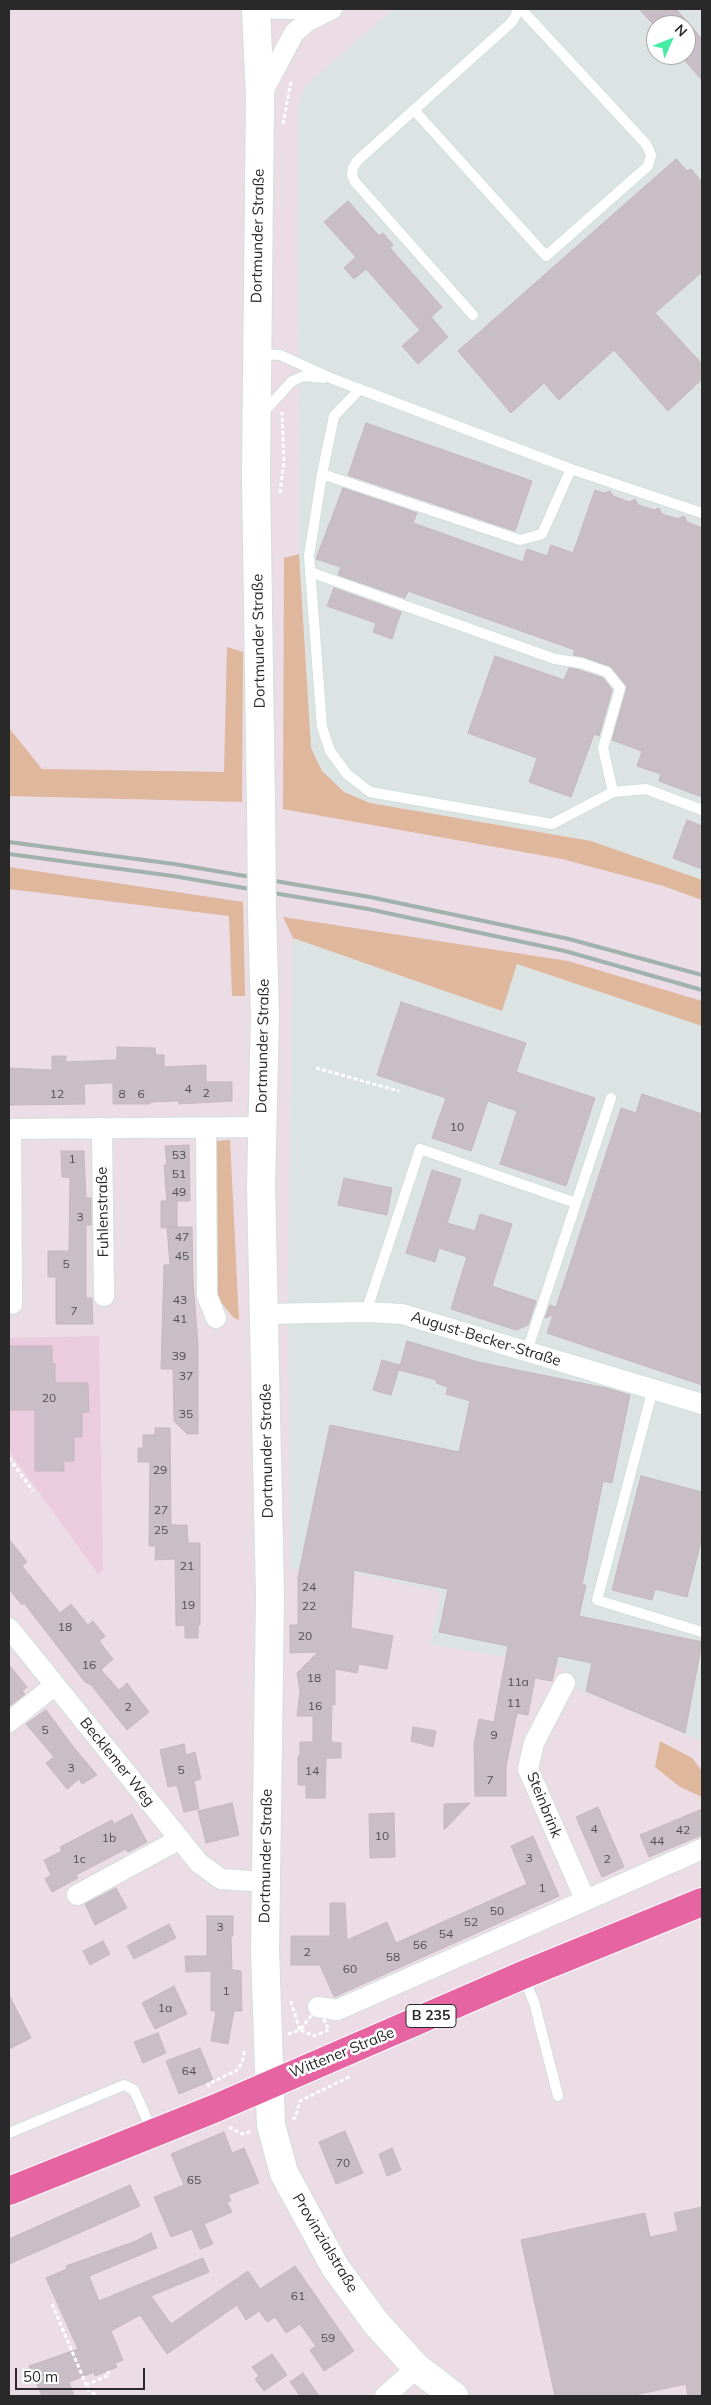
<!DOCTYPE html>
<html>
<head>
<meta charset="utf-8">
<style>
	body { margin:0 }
	#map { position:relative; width:711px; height:2405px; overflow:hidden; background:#ebdce6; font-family:Mulish,sans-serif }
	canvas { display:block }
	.frame { position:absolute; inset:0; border:10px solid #292929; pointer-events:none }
	.north { position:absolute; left:646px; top:15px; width:50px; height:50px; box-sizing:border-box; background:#fff; border:1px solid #a9a9a9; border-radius:50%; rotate:46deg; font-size:14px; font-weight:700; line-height:20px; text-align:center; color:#292929 }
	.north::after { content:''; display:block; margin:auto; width:18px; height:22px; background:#46eea5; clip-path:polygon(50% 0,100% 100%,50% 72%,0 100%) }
	.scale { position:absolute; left:15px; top:2368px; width:130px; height:22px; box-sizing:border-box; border:2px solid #292929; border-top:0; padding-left:6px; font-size:15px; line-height:18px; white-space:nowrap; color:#292929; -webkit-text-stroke:4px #fff; paint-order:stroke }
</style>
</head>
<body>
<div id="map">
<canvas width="711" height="2405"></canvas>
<div class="frame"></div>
<div class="north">N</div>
<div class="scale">50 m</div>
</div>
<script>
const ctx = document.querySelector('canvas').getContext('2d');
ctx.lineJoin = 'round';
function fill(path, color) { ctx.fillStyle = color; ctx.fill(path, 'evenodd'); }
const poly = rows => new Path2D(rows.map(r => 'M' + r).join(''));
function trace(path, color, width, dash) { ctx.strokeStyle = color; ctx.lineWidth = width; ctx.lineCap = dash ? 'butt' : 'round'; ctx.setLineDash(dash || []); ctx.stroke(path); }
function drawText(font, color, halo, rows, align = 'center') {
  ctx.font = font + ' Mulish,sans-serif'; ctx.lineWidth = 5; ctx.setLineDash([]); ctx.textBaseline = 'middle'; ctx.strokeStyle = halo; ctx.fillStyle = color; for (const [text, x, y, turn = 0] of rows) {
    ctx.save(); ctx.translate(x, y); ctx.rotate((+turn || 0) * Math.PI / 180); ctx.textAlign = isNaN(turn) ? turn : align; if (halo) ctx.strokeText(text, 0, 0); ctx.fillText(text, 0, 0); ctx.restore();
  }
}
fill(poly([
	[393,9,697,9,702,15,702,880,591,841,370,803,345,792,322,771,311,748,299,554,297,109,304,87],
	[656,25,686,25,686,55,656,55],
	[293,938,502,1011,516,964,702,1026,702,1744,701,1741,578,1689,561,1667,430,1644,441,1592,329,1568,290,1569,288,1270]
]), '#dce3e3');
fill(poly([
	[99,1336,103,1570,98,1574,9,1451,9,1338]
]), '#ebccde');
fill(poly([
	[299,554,311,748,322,771,344,792,370,803,591,841,702,880,702,900,663,886,562,859,283,809,284,558],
	[227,647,243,652,242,802,9,796,9,728,42,769,224,772],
	[9,867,243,902,245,996,232,996,229,916,9,889],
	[283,917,568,961,702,1001,702,1026,517,964,502,1011,293,938],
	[230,1140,239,1320,234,1318,218,1299,216,1141],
	[660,1741,692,1758,702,1771,702,1797,680,1787,655,1767]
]), '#deb79c');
const building = poly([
	[639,9,676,9,702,39,702,80,686,62,686,25,654,25,639,9],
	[676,159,687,171,691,169,702,182,702,272,655,313,702,364,702,379,668,411,614,350,559,400,544,383,511,413,458,351,676,159],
	[348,201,379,236,383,233,393,245,390,248,442,307,431,317,448,337,418,364,402,346,420,330,366,269,354,279,344,268,356,257,324,222,348,201],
	[366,423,532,481,515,531,348,475,366,423],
	[343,488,417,513,413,523,523,562,527,549,547,556,551,545,573,553,595,490,604,493,610,491,613,496,629,502,635,499,638,505,654,510,659,508,662,514,678,519,684,516,687,522,702,528,702,797,659,781,661,774,637,766,642,751,612,740,627,687,610,666,573,655,575,650,408,591,405,598,338,575,341,567,316,559,343,488],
	[334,588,401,612,392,639,373,632,376,623,327,606,334,588],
	[495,656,564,680,569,668,579,670,603,678,612,690,599,736,594,734,571,797,529,782,537,758,468,733,495,656],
	[687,820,702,826,702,869,673,858,687,820],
	[401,1002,526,1043,516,1072,595,1098,566,1186,500,1164,517,1111,488,1101,471,1151,432,1138,446,1098,377,1075,401,1002],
	[117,1047,155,1048,156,1055,164,1055,164,1067,206,1065,206,1082,232,1082,232,1101,179,1104,179,1101,150,1102,150,1104,113,1104,113,1083,107,1083,84,1084,85,1104,9,1105,9,1068,52,1070,52,1056,66,1056,66,1062,117,1060,117,1047],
	[642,1094,702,1114,702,1385,547,1333,553,1315,545,1318,550,1305,556,1307,621,1108,636,1113,642,1094],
	[189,1145,190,1201,175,1201,177,1201,177,1227,192,1227,193,1282,198,1344,198,1434,187,1434,174,1421,173,1369,161,1369,164,1265,170,1265,167,1228,177,1227,161,1228,161,1201,167,1201,164,1165,167,1165,165,1146,189,1145],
	[61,1151,84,1151,86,1198,91,1198,91,1225,86,1225,86,1298,92,1298,93,1324,56,1324,56,1277,48,1277,48,1251,69,1251,70,1178,62,1177,61,1151],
	[432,1170,461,1179,447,1223,475,1231,480,1214,512,1224,492,1286,536,1301,528,1325,516,1330,451,1309,467,1257,439,1248,435,1262,406,1253,432,1170],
	[344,1178,392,1188,387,1215,338,1205,344,1178],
	[407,1341,478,1362,606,1388,630,1395,612,1483,603,1481,582,1585,586,1585,579,1616,702,1642,685,1733,586,1691,592,1663,558,1656,552,1681,535,1678,528,1715,517,1713,506,1766,506,1796,475,1796,474,1744,479,1719,494,1722,508,1646,439,1632,448,1589,354,1570,351,1628,393,1636,387,1669,359,1664,357,1673,335,1669,335,1705,332,1704,331,1742,341,1743,341,1758,326,1758,325,1798,306,1798,306,1785,298,1785,298,1756,300,1756,300,1742,313,1742,313,1716,297,1716,300,1691,297,1673,318,1652,290,1653,290,1625,298,1625,298,1577,330,1425,459,1452,470,1401,446,1394,448,1387,436,1383,437,1380,399,1370,407,1341],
	[9,1346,52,1346,52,1363,55,1364,55,1383,88,1383,89,1412,82,1412,82,1437,74,1437,74,1461,64,1461,64,1471,35,1471,35,1410,9,1410,9,1346],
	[382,1360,400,1365,391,1395,373,1390,382,1360],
	[155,1428,170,1428,171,1525,187,1525,188,1543,200,1543,200,1625,198,1625,198,1638,185,1638,185,1625,176,1626,175,1559,155,1560,156,1546,149,1546,150,1462,138,1462,138,1448,143,1448,143,1435,155,1435,155,1428],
	[641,1476,702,1492,702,1537,687,1597,655,1589,652,1600,612,1590,641,1476],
	[9,1539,27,1562,22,1566,60,1613,71,1604,88,1625,93,1621,105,1636,99,1641,113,1659,101,1670,119,1690,127,1683,149,1712,127,1730,91,1685,85,1682,24,1603,22,1605,9,1589,9,1539],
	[9,1665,27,1687,22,1691,25,1694,11,1705,9,1703,9,1665],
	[46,1710,75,1749,97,1775,82,1784,79,1779,67,1789,46,1763,54,1757,26,1724,46,1710],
	[413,1727,436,1731,433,1747,411,1741,413,1727],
	[184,1744,186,1755,195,1752,201,1779,194,1781,199,1809,184,1812,177,1785,168,1787,160,1750,184,1744],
	[232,1803,239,1835,206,1843,198,1811,232,1803],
	[470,1803,444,1830,444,1804,470,1803],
	[598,1807,624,1867,602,1877,576,1817,598,1807],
	[702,1809,702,1835,649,1857,640,1835,702,1809],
	[394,1813,395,1857,370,1858,369,1814,394,1813],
	[132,1814,147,1842,128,1852,126,1849,76,1875,78,1878,52,1892,45,1879,51,1875,44,1860,62,1851,60,1847,112,1820,114,1824,132,1814],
	[533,1836,559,1896,334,1997,320,1965,291,1965,291,1936,330,1936,330,1903,345,1903,347,1940,387,1922,396,1943,527,1884,511,1846,533,1836],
	[116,1888,127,1908,95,1925,85,1904,116,1888],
	[207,1916,233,1916,233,1936,231,1936,232,1970,241,1971,242,2011,234,2011,228,2044,211,2041,216,2011,211,2011,211,1971,186,1972,185,1956,207,1956,207,1916],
	[169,1924,176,1938,134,1959,127,1946,169,1924],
	[103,1941,110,1954,90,1965,83,1951,103,1941],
	[174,1986,187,2014,155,2029,142,2003,174,1986],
	[9,1995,31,2038,9,2049,9,1995],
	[158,2033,166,2053,143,2063,134,2042,158,2033],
	[200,2048,213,2080,179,2094,166,2061,200,2048],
	[345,2131,363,2173,336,2184,319,2142,345,2131],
	[224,2132,232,2153,244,2148,259,2183,228,2195,231,2201,227,2202,232,2212,204,2224,213,2244,200,2249,192,2229,171,2237,154,2197,184,2185,171,2154,224,2132],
	[392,2148,401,2170,387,2176,379,2154,392,2148],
	[130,2185,140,2206,9,2264,9,2239,130,2185],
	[702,2207,702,2396,688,2396,686,2384,630,2396,555,2396,521,2240,645,2213,650,2237,678,2231,674,2213,702,2207],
	[151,2233,157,2248,89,2276,99,2301,203,2258,209,2272,151,2296,171,2324,248,2271,260,2289,295,2266,354,2351,324,2371,310,2350,316,2346,300,2324,286,2333,275,2317,267,2322,259,2311,246,2320,237,2305,167,2354,140,2315,111,2331,123,2360,115,2363,117,2367,95,2376,94,2372,69,2382,74,2396,42,2396,29,2366,78,2349,46,2278,67,2269,66,2266,136,2241,151,2233],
	[272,2354,287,2375,264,2391,255,2379,259,2376,252,2367,272,2354],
	[303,2373,319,2396,300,2396,290,2382,303,2373]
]);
fill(building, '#c9bec5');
trace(building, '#c6b6bf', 1);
const service = poly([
	[414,110,546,256,648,166,651,155,646,144,521,9],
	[473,315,355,182,352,175,353,168,357,161,512,22,516,15,517,9],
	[258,354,280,355,333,379,571,469,702,513],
	[360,389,334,416,322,474,309,556,322,727,330,751,347,774,370,792,552,824,613,792,646,789,702,810],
	[262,414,292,381,304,376,324,378],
	[322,474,520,540,542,534,571,469],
	[310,572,555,659,581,663,607,672,620,688,603,748,613,792],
	[366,1312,420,1149,576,1203],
	[527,1351,611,1098],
	[653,1389,597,1600,702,1632],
	[523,1976,534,2002,558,2096],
	[9,2133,124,2085,134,2090,153,2133]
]);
const minor = poly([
	[275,9,327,9],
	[262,93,294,33,308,21,332,9],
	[102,1128,104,1296],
	[206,1128,207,1296,216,1318],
	[9,1129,262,1127],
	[11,1129,12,1304],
	[265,1314,366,1312,402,1314,702,1404],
	[9,1628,199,1863,221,1879,266,1882],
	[565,1683,534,1743,528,1769,585,1899],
	[9,1722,55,1685],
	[77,1895,180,1839],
	[318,2007,337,2010,702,1849],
	[385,2396,417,2368]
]);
const secondary = poly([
	[256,9,260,98,256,475,261,805],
	[262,913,265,1016,261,1186,270,1596,265,1950,271,2125,284,2173,335,2267,376,2323,417,2368,454,2396]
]);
const primary = poly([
	[9,2191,216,2108,523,1975,702,1902]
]);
trace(service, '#d1e1da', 12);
trace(minor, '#d1e1da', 22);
trace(secondary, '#d1e1da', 30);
trace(primary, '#fff', 30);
trace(poly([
	[283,124,291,81],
	[280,493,284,462,282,412],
	[316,1068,399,1091],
	[9,1458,33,1491],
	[318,2007,329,2030,314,2036,300,2030,318,2007],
	[288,2034,300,2030,290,1999],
	[209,2087,208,2084,236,2071,242,2063,245,2049],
	[292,2118,295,2118,300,2101,349,2077,348,2074],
	[229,2127,242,2134,250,2132],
	[52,2304,88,2389,97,2396],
	[86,2385,109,2375,108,2371]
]), '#fff', 3, [4, 2.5]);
trace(service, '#fff', 10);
trace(minor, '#fff', 20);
trace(secondary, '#fff', 28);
trace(primary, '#e764a3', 28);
trace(poly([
	[9,842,174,864,370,897,569,939,702,975],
	[9,854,173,876,368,909,565,951,702,990]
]), '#9fb2ab', 4);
const secondaryBridge = poly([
	[261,805,262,913]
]);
trace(secondaryBridge, '#d1e1da', 30, []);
trace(secondaryBridge, '#fff', 28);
drawText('12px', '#514e50', null, [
	["4",188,1089],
	["2",206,1093],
	["12",57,1094],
	["8",122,1094],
	["6",141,1094],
	["10",457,1127],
	["53",179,1155],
	["1",72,1159],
	["51",179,1174],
	["49",179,1192],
	["3",80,1217],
	["47",182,1237],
	["45",182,1256],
	["5",66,1264],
	["43",180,1300],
	["7",74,1311],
	["41",180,1319],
	["39",179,1356],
	["37",186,1376],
	["20",49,1398],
	["35",186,1414],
	["29",160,1470],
	["27",161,1510],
	["25",161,1530],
	["21",187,1566],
	["24",309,1587],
	["19",188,1605],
	["22",309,1606],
	["18",65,1627],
	["20",305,1636],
	["16",89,1665],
	["18",314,1678],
	["11a",518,1682],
	["11",514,1703],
	["16",315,1706],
	["2",128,1707],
	["5",45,1730],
	["9",494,1735],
	["3",71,1768],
	["5",181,1770],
	["14",312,1771],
	["7",490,1780],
	["4",594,1829],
	["42",683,1830],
	["10",382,1836],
	["1b",109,1838],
	["44",657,1841],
	["3",529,1858],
	["1c",79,1859],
	["2",607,1859],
	["1",542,1888],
	["50",497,1911],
	["52",471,1922],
	["3",220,1927],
	["54",446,1934],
	["56",420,1945],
	["2",307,1952],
	["58",393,1957],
	["60",350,1969],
	["1",226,1991],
	["1a",165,2008],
	["64",189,2071],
	["70",343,2163],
	["65",194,2180],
	["61",298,2296],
	["59",328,2338]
]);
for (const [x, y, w] of [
	[431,2016,50]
]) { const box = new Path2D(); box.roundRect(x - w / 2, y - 11.5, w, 23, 4); ctx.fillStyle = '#fff'; ctx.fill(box); trace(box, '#292929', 1); }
drawText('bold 14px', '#292929', null, [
	["B 235",431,2016]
]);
drawText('15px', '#292929', '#fff', [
	["Dortmunder Straße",258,236,-89],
	["Dortmunder Straße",259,641,-91],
	["Dortmunder Straße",263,1046,-89],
	["Fuhlenstraße",103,1212,-91],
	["August-Becker-Straße",486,1339,17],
	["Dortmunder Straße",267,1451,-91],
	["Becklemer Weg",117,1762,51],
	["Steinbrink",544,1805,68],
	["Dortmunder Straße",266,1856,-89],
	["Wittener Straße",342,2053,-22],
	["Provinzialstraße",325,2243,59]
]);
</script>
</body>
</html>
